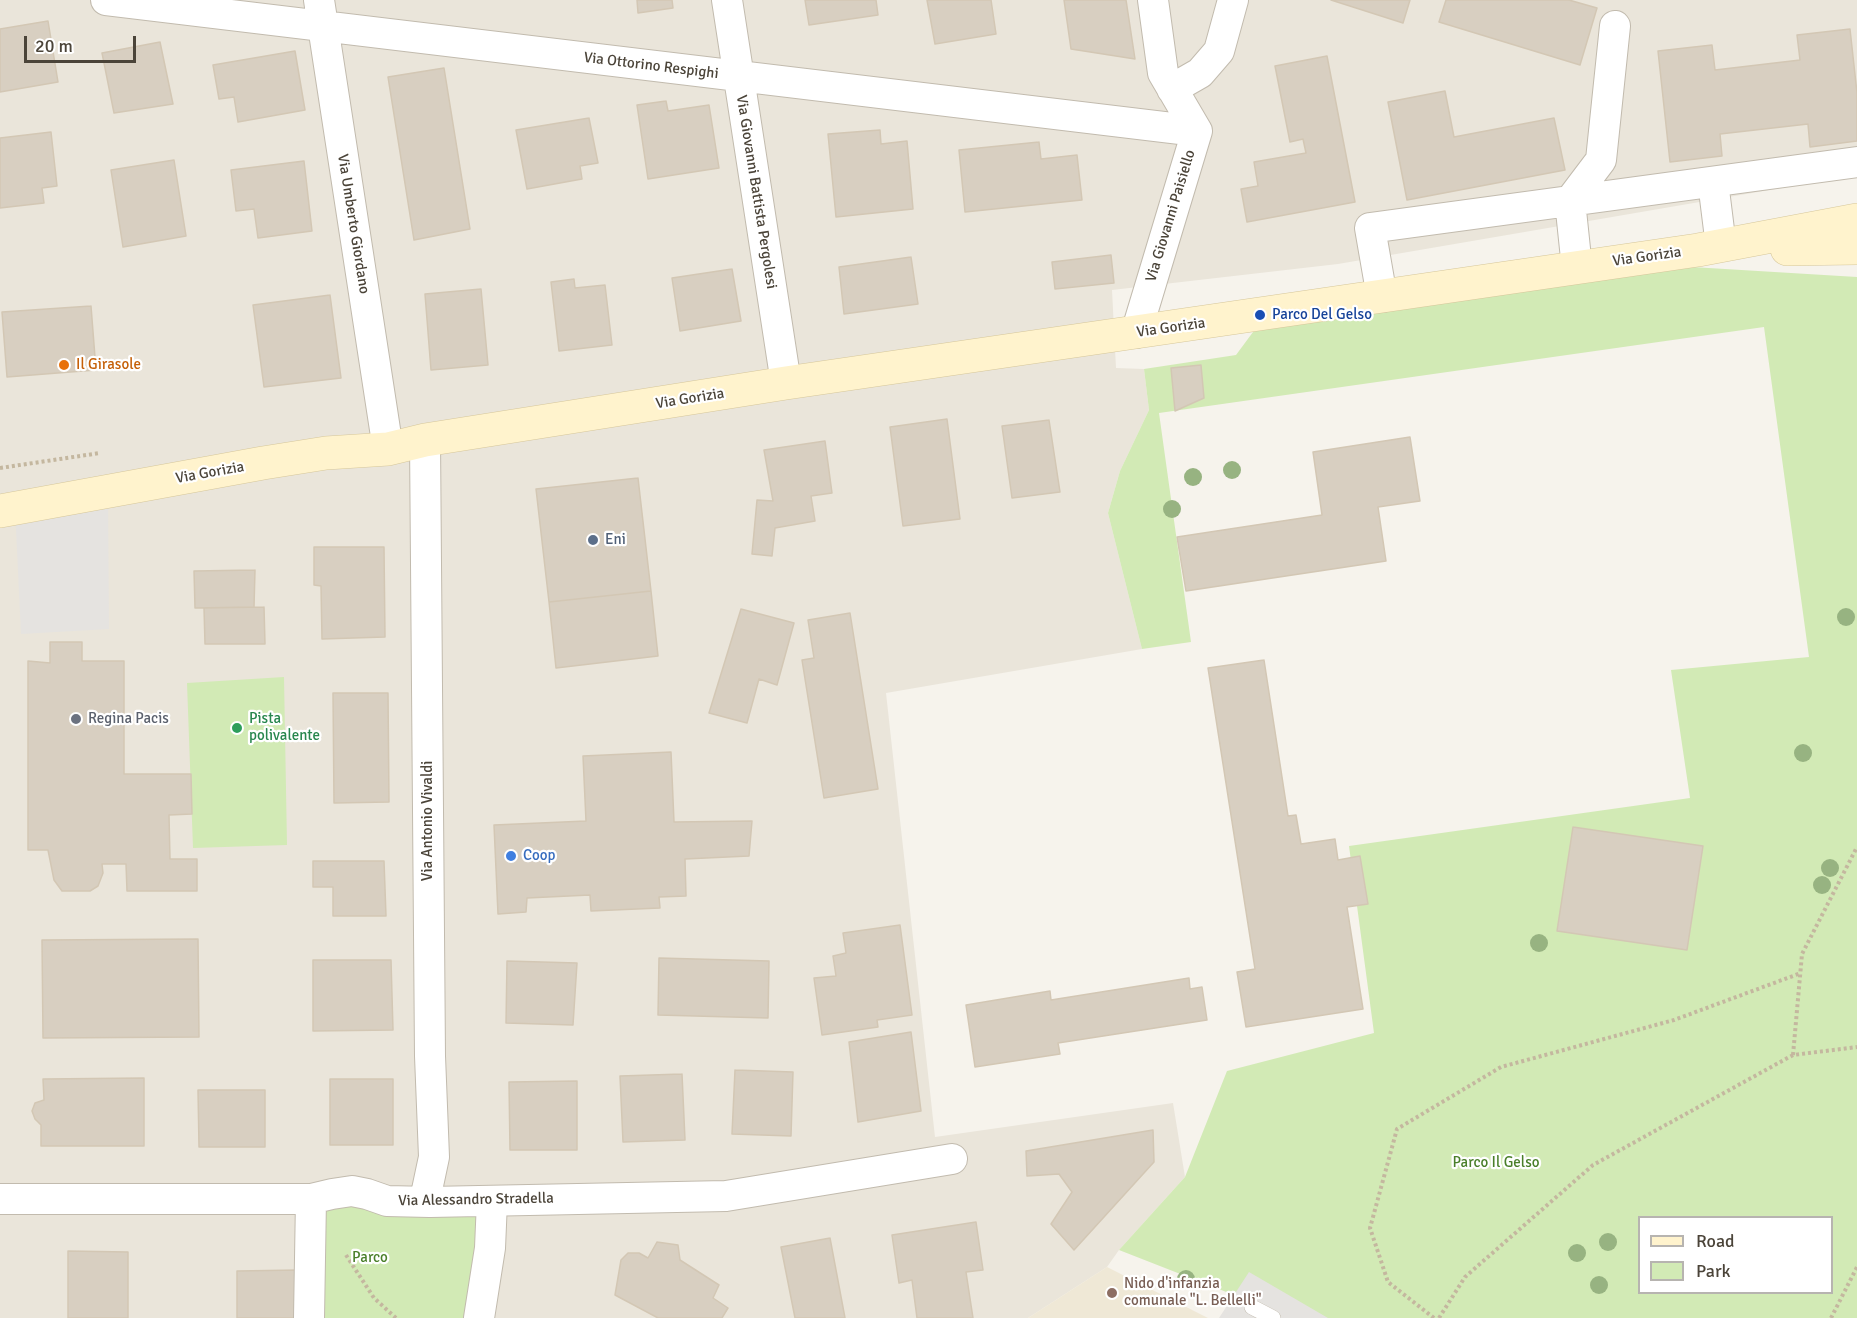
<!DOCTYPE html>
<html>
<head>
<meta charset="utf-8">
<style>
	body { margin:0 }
	#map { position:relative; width:1857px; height:1318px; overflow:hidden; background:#f6f3ec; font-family:Signika,sans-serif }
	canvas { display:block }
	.legend { position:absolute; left:1638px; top:1216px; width:195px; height:78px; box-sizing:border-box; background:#fff; border:2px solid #b7b4b0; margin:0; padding:8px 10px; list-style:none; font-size:18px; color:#4b4439 }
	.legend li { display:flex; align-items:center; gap:12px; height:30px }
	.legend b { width:30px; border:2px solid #b7b4b0 }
	.scale { position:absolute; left:24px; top:36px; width:112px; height:27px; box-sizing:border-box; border:3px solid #4b4439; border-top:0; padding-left:8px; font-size:18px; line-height:21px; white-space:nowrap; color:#4b4439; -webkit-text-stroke:4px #fff; paint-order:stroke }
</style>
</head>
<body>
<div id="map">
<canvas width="1857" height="1318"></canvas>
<ul class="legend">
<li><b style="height:8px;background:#fff3cd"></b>Road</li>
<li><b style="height:16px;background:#d2eab5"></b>Park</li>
</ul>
<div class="scale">20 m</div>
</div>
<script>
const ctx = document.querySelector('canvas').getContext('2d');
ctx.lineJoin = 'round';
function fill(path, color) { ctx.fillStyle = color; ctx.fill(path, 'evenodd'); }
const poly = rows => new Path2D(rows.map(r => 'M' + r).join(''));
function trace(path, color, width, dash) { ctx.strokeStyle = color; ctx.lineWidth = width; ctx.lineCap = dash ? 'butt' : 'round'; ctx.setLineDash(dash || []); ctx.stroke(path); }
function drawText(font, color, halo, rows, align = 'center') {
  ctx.font = font + ' Signika,sans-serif'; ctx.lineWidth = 4.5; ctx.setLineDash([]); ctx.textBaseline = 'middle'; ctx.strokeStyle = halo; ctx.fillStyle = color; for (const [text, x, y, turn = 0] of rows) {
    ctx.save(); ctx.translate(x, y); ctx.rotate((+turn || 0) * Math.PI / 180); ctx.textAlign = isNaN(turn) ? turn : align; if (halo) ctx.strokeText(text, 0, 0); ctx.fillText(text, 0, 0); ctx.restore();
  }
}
fill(poly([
	[0,0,1857,0,1857,175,1338,264,1112,290,1116,368,1144,369,1149,410,1120,471,1108,513,1142,649,886,693,935,1137,1173,1103,1185,1177,1119,1250,1107,1267,1028,1318,0,1318]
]), '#eae5da');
fill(poly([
	[1107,1267,1208,1318,1028,1318]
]), '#efe8d6');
fill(poly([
	[1692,267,1857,277,1857,1318,1275,1318,1234,1295,1119,1250,1185,1177,1227,1071,1374,1033,1349,846,1690,798,1671,670,1809,657,1764,327,1159,413,1191,642,1142,649,1108,513,1120,471,1149,410,1144,369,1236,355,1256,328],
	[1640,1218,1832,1218,1832,1292,1640,1292],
	[284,677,287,845,193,848,187,683],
	[311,1199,492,1201,479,1318,309,1318]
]), '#d2eab5');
fill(poly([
	[108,491,109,629,21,634,15,508],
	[1249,1272,1328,1318,1219,1318]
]), '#e5e3e0');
const building = poly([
	[637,0,672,0,673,8,638,13,637,0],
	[805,0,876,0,878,15,809,25,805,0],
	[927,0,991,0,996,34,935,44,927,0],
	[1064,0,1126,0,1135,59,1071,49,1064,0],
	[1331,0,1410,0,1403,23,1331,0],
	[1446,0,1569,0,1597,8,1580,65,1439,22,1446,0],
	[48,21,58,82,0,92,0,29,48,21],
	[1850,29,1857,93,1857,141,1810,147,1808,124,1720,134,1722,156,1670,162,1658,51,1712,45,1715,70,1800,60,1797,35,1850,29],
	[160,42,173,104,114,113,102,53,160,42],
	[295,51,305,110,238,122,234,97,219,99,213,65,295,51],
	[1327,56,1355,202,1247,222,1241,189,1258,186,1254,162,1306,153,1303,139,1290,142,1275,66,1327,56],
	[444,68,470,229,414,240,388,77,444,68],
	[1445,91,1454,137,1554,118,1565,170,1407,200,1388,102,1445,91],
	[666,101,668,111,709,105,719,168,648,179,637,105,666,101],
	[589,118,598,163,580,166,582,179,527,189,516,130,589,118],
	[880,130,881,144,907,141,913,209,836,217,828,134,880,130],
	[51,132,57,186,42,188,44,203,0,208,0,138,51,132],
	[1039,142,1041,159,1077,155,1082,200,965,212,959,150,1039,142],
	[174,160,186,236,123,247,111,170,174,160],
	[304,161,312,231,258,238,254,209,236,211,231,170,304,161],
	[1111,255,1114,283,1055,289,1052,262,1111,255],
	[911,257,918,304,844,314,839,267,911,257],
	[732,269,741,321,680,331,672,278,732,269],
	[574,279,575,288,605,285,612,345,559,351,551,282,574,279],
	[481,289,488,365,431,370,425,294,481,289],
	[330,295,341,378,264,387,253,305,330,295],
	[91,306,96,370,7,377,2,312,91,306],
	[1201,365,1204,398,1175,411,1171,368,1201,365],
	[947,419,960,519,903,526,890,427,947,419],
	[1049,420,1060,492,1012,498,1002,426,1049,420],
	[1410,437,1420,501,1378,507,1386,561,1186,591,1177,537,1322,515,1313,452,1410,437],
	[825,441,832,493,811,496,815,521,775,528,772,556,752,554,757,500,773,501,764,450,825,441],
	[638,478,651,591,549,602,536,489,638,478],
	[314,547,384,547,385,637,322,639,321,586,314,585,314,547],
	[255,570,254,607,195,608,194,571,255,570],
	[651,591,658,656,556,668,549,602,651,591],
	[264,607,265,644,205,644,204,608,264,607],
	[741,609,794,623,777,685,759,679,747,723,709,713,741,609],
	[850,613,878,789,824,798,802,660,814,658,808,620,850,613],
	[50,642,82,642,82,661,124,661,124,774,191,774,192,814,169,815,170,859,197,859,197,891,127,891,126,864,102,864,103,873,98,886,90,891,62,891,54,880,48,850,28,850,28,661,50,663,50,642],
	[1264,660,1288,816,1296,815,1301,844,1335,839,1338,860,1360,856,1368,904,1347,907,1363,1009,1246,1027,1237,972,1255,969,1208,668,1264,660],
	[333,693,388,693,389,802,334,803,333,693],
	[671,752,674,822,752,821,749,856,685,859,686,896,659,897,660,908,591,911,590,895,527,898,526,912,498,914,494,825,586,821,583,756,671,752],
	[1573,827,1703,846,1687,950,1557,931,1573,827],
	[313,861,384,861,386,916,333,916,333,887,313,887,313,861],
	[900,925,912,1015,877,1020,878,1027,822,1035,814,978,836,976,833,956,846,953,843,933,900,925],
	[198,939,199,1037,43,1038,42,940,198,939],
	[659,958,769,961,768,1018,658,1015,659,958],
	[313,960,391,960,393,1030,313,1031,313,960],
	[507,961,577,963,573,1025,506,1023,507,961],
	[1189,978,1190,989,1202,987,1207,1020,1058,1043,1060,1054,975,1067,966,1005,1050,991,1051,1000,1189,978],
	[911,1032,921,1111,858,1122,849,1042,911,1032],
	[735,1070,793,1072,791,1136,732,1134,735,1070],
	[682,1074,685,1140,623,1142,620,1076,682,1074],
	[144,1078,144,1146,41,1146,41,1125,35,1119,32,1111,35,1103,44,1100,43,1079,144,1078],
	[330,1079,393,1079,393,1145,330,1145,330,1079],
	[577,1081,577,1150,510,1150,509,1082,577,1081],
	[198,1090,265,1090,265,1147,199,1147,198,1090],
	[1153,1130,1154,1162,1074,1250,1051,1224,1072,1192,1059,1174,1027,1176,1026,1151,1153,1130],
	[976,1222,983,1270,966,1272,973,1318,917,1318,912,1280,899,1283,892,1235,976,1222],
	[830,1238,845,1318,795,1318,781,1247,830,1238],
	[657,1242,678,1245,680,1260,719,1285,713,1298,728,1308,722,1318,658,1318,615,1295,621,1260,628,1253,639,1253,648,1258,657,1242],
	[68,1251,128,1252,128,1318,68,1318,68,1251],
	[299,1270,299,1318,237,1318,237,1271,299,1270]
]);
fill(building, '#d8cfc1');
trace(building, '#d3c7b4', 1.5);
const lane = poly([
	[1252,1307,1273,1318]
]);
const street = poly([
	[106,0,1197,131],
	[319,0,388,449],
	[727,0,786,383],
	[1172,89,1200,73,1219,51,1233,0],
	[1713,182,1721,246],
	[1577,268,1570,201,1601,160,1615,26],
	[1382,297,1370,228,1857,162],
	[1136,333,1197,131,1163,73,1153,0],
	[425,440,430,1056,434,1157,427,1190,430,1202],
	[0,1199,311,1199,332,1194,352,1191,367,1194,387,1201,430,1202,726,1196,952,1159],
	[309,1318,311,1199],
	[479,1318,490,1248,492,1201]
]);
const secondary = poly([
	[1787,249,1857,248],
	[0,511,263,463,326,453,388,449,425,440,786,383,1698,250,1857,220]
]);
trace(lane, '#c2bbae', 16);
trace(street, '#c2bbae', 32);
trace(secondary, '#d6c79b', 34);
trace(poly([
	[0,468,100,453],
	[1793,1055,1802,954,1857,847],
	[346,1255,374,1298,396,1318],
	[1434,1318,1388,1282,1370,1228,1397,1129,1501,1067,1674,1020,1801,973],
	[1439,1318,1465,1277,1593,1165,1793,1055,1857,1047],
	[1831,1318,1857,1267]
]), '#c4b79f', 4, [3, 3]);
trace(lane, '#fff', 15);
trace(street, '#fff', 30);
trace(secondary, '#fff3cd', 33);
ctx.fillStyle = '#97b381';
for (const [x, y] of [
	[1232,470],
	[1193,477],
	[1172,509],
	[1846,617],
	[1803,753],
	[1830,868],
	[1822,885],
	[1539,943],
	[1608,1242],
	[1577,1253],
	[1186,1279],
	[1599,1285]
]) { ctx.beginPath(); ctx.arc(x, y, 9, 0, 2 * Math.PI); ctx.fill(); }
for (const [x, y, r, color] of [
	[1260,315,6,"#1a4fb4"],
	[64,365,6,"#e8710a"],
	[593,540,6,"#5c6f8a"],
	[76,719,6,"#6b7280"],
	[237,728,6,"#2e9e5b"],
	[511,856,6,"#3f7fe0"],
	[1112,1293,6,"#8d6e63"]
]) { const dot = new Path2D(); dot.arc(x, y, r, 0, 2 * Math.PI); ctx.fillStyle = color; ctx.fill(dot); trace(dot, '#fff', 2); }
drawText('15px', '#4b4439', '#fff', [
	["Via Ottorino Respighi",651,66,7],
	["Via Giovanni Battista Pergolesi",756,192,81],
	["Via Giovanni Paisiello",1171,216,-73],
	["Via Umberto Giordano",353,224,81],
	["Via Gorizia",1647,257,-8],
	["Via Gorizia",1171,328,-8],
	["Via Gorizia",690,399,-9],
	["Via Gorizia",210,473,-10],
	["Via Antonio Vivaldi",428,821,-90],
	["Via Alessandro Stradella",476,1200,-1]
]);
drawText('15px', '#164399', '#fff', [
	["Parco Del Gelso",1272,315]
], 'left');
drawText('15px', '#c56008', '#fff', [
	["Il Girasole",76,365]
], 'left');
drawText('15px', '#4e5e75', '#fff', [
	["Eni",605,540]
], 'left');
drawText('15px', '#5b616d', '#fff', [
	["Regina Pacis",88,719]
], 'left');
drawText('15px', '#27864d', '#fff', [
	["Pista",249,719],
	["polivalente",249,736]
], 'left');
drawText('15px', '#366cbe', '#fff', [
	["Coop",523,856]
], 'left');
drawText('15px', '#4a7f2a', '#fff', [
	["Parco Il Gelso",1496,1163],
	["Parco",370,1258]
]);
drawText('15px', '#785e54', '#fff', [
	["Nido d'infanzia",1124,1284],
	["comunale \"L. Bellelli\"",1124,1301]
], 'left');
</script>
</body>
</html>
